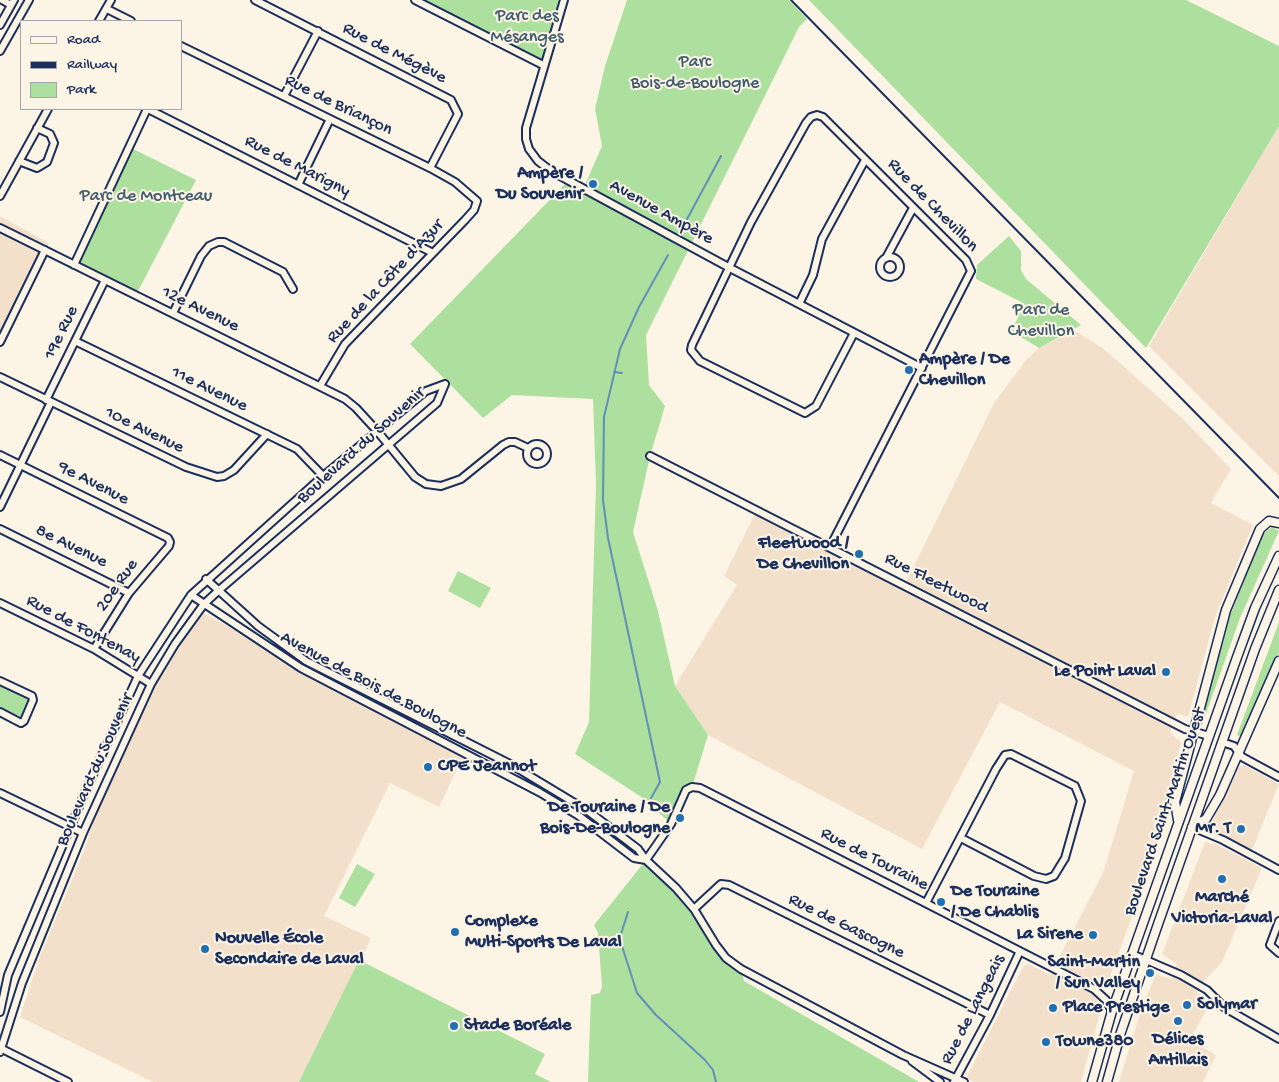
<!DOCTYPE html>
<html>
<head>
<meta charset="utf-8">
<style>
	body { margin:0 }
	#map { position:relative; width:1279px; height:1082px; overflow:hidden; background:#fcf5e5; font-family:"Gochi Hand",sans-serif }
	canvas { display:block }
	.legend { position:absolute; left:20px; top:20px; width:162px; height:90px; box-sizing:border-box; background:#fcf5e5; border:1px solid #a2a6af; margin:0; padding:6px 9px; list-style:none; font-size:15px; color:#1b2f5e }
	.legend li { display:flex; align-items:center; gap:10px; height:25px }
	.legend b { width:25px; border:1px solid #a2a6af }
</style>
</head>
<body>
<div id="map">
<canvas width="1279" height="1082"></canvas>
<ul class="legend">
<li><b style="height:6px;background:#fcf5e5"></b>Road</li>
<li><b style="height:6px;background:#1b2f5e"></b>Railway</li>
<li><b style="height:14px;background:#addf9f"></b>Park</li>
</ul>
</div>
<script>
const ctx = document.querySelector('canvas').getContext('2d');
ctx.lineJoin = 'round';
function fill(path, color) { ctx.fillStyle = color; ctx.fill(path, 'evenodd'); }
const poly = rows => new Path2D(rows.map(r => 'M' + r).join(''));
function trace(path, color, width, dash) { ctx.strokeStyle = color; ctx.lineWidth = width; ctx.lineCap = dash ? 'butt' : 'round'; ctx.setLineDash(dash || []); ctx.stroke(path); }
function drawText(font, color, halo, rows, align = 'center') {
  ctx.font = font + ' "Gochi Hand",sans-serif'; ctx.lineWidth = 4; ctx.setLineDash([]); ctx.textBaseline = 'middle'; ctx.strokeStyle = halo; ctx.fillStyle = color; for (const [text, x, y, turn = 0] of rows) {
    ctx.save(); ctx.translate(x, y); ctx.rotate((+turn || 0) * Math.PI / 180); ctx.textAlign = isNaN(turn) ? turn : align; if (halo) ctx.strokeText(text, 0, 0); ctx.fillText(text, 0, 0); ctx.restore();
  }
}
fill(poly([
	[1279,126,1279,476,1149,346],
	[0,216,49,243,2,338,0,337],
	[1074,330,1104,349,1183,419,1231,469,1211,503,1253,525,1215,617,1188,717,1177,714,1170,732,1181,742,1161,824,1143,886,1107,985,1100,982,1095,997,1102,1006,1081,1082,974,1082,966,1078,1023,967,1028,964,1050,975,1103,873,1134,771,1000,702,922,849,708,735,675,686,737,585,724,576,757,510,905,584,994,403,1027,359,1039,348],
	[204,613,320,679,465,752,439,807,390,783,324,916,371,938,348,988,300,1082,153,1082,20,1017,39,959,85,848,97,809,151,684,175,644],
	[1244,765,1279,784,1252,850,1211,829,1211,824,1236,768],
	[1205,842,1216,844,1262,868,1222,962,1205,980,1197,992,1210,1003,1190,1040,1216,1055,1203,1082,1119,1082,1141,1010,1156,974,1170,979,1177,964,1162,954]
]), '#f2e0cb');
fill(poly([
	[415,0,564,0,543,65],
	[627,0,789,0,807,19,799,27,646,335,649,385,665,406,650,456,633,532,658,611,675,686,708,735,692,787,686,790,671,824,643,798,575,754,589,722,596,484,593,399,512,395,483,418,410,344,569,180,584,187,602,146,595,109,605,66],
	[809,0,1186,0,1279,46,1279,126,1146,348],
	[129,147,196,180,136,295,74,265],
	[1009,236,1021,251,1021,270,1026,279,1081,325,1039,348,1011,331,1025,304,976,279,977,265],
	[1272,527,1279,531,1240,618,1202,725,1200,724,1211,683,1230,616,1263,534],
	[458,571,491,588,480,608,448,591],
	[1279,622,1279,652,1241,737,1237,735],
	[0,685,31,700,22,717,0,708],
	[646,860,676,888,716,945,741,969,744,981,919,1082,588,1082,591,995,600,993,602,986,598,933,594,925],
	[357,864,375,874,355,907,339,898],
	[359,960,545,1054,535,1074,551,1082,299,1082]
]), '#addf9f');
trace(poly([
	[686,221,721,156],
	[614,372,622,373],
	[651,798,660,782,608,538,603,500,604,417,620,349,639,307,668,255],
	[628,912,621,934,621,943,637,993,656,1015,705,1060,713,1070,716,1082]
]), '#6191b6', 2);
const minor = poly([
	[2,0,11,5],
	[255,0,451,100,458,114,430,168],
	[415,0,543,65],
	[564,0,526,128,526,139,529,149,538,161,551,171,730,268,922,368],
	[107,9,131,21],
	[99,21,111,0],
	[0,25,14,0],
	[181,46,430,168,455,182,477,201,474,210,465,220,345,344,320,386],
	[0,51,29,0],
	[284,96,318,31],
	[148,109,433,253],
	[19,161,37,168,47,162,54,143,50,134,37,128],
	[298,185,330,119],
	[0,196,48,109],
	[0,228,345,399,356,408,378,432,415,477,426,484,441,486,461,479,503,445,509,442,515,442,528,448],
	'880 267a10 10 0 1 1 20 0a10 10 0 1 1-20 0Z',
	[886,258,913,208],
	[74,265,147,109],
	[799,304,813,275,822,239,865,160],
	[173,313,201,256,209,246,218,242,224,242,283,272,293,289],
	[75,341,297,449,323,476],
	[0,342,45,250],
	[0,377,186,467,217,477,224,476,234,470,267,434],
	[46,400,105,280],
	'527 454a10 10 0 1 1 20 0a10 10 0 1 1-20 0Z',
	[0,455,168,538,170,542,169,546,129,593,94,649],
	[650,456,1185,729,1209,736],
	[0,507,51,402],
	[0,529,129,593],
	[830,547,971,271,966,260,823,117,817,115,811,117,806,123,751,222,692,345,691,350,700,361,805,413,816,406,854,333],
	[206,579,258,626,306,661,510,764,588,811,638,849,646,860,676,888,694,909,716,945,726,958,741,969,903,1055,964,1082],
	[191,595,301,668,539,792,579,816,634,858,646,860],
	[0,603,94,649,151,684],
	[0,681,32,696,33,700,24,721,21,723,0,712],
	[1222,742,1234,746,1242,757,1279,777],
	[0,793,83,833],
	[1192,827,1223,840,1279,870],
	[646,860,671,824,686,790,692,787,700,788,1094,989,1106,1000,1112,1011],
	[926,903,996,769,1005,755,1011,754,1075,786,1081,801,1065,858,1054,876,1046,879,1034,876,961,838],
	[694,909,721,884,729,885,990,1015],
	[1279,921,1270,945,1279,953],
	[1132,954,1181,975,1207,990,1225,1008,1279,1039],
	[0,1012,8,975,86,790,138,676,191,595,323,476,426,391,445,384],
	[0,1048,68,1082],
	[0,1052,22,983,83,833,151,684,175,644,204,604,218,591,437,403,445,384],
	[912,1061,940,1082],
	[954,1082,990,1015,1020,951]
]);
const major = poly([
	[1178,820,1175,802,1226,610,1260,529,1269,521,1279,523],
	[1192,827,1206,819,1220,795,1279,661],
	[1092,1082,1112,1011,1236,660,1255,608,1279,556],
	[1107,1082,1121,1032,1157,927,1255,649,1279,590]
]);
trace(minor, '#1b2f5e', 10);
trace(major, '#1b2f5e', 11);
trace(minor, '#fcf5e5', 6);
trace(major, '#fcf5e5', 8);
trace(poly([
	[791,0,1279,498]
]), '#1b2f5e', 2);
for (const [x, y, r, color] of [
	[593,184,5,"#1f6fb2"],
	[909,370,5,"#1f6fb2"],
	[859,554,5,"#1f6fb2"],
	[1166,672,5,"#1f6fb2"],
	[428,767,5,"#1f6fb2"],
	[680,818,5,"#1f6fb2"],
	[1241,829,5,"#1f6fb2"],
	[1222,879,5,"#1f6fb2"],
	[941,902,5,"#1f6fb2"],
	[455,932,5,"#1f6fb2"],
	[1093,935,5,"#1f6fb2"],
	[205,949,5,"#1f6fb2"],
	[1150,973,5,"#1f6fb2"],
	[1187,1005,5,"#1f6fb2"],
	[1053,1008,5,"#1f6fb2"],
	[1178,1021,5,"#1f6fb2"],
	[454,1026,5,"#1f6fb2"],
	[1046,1042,5,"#1f6fb2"]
]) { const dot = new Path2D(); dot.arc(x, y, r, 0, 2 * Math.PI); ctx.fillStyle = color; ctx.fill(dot); trace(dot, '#fcf5e5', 2); }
drawText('18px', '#405b6e', '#fcf5e5', [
	["Parc des",527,17],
	["Mésanges",527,38],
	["Parc",695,63],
	["Bois-de-Boulogne",695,84],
	["Parc de Montceau",146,197],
	["Parc de",1041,311],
	["Chevillon",1041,332]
]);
drawText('18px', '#1b2f5e', '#fcf5e5', [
	["Rue de Mégève",394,54,27],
	["Rue de Briançon",338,106,26],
	["Rue de Marigny",297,167,27],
	["Rue de Chevillon",932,206,46],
	["Avenue Ampère",661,213,29],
	["Rue de la Côte d'Azur",386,282,-47],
	["12e Avenue",200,310,26],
	["19e Rue",62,333,-64],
	["11e Avenue",209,390,26],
	["10e Avenue",144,431,26],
	["Boulevard du Souvenir",362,446,-42],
	["9e Avenue",93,484,27],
	["8e Avenue",71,547,26],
	["Rue Fleetwood",936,584,27],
	["20e Rue",118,586,-55],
	["Rue de Fontenay",83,630,28],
	["Avenue de Bois de Boulogne",373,686,28],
	["Boulevard du Souvenir",96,770,-66],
	["Boulevard Saint-Martin Ouest",1166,812,-71],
	["Rue de Touraine",874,860,27],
	["Rue de Gascogne",846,927,26],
	["Rue de Langeais",974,1010,-63]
]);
drawText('bold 18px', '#1b2f5e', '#fcf5e5', [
	["Ampère /",583,174,"right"],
	["Du Souvenir",583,195,"right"],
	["Ampère / De",919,360],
	["Chevillon",919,381],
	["Fleetwood /",849,544,"right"],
	["De Chevillon",849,565,"right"],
	["Le Point Laval",1156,672,"right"],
	["CPE Jeannot",438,767],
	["De Touraine / De",670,808,"right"],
	["Bois-De-Boulogne",670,829,"right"],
	["Mr. T",1231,829,"right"],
	["De Touraine",951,892],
	["/ De Chablis",951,913],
	["Marché",1222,898,"center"],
	["Victoria-Laval",1222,919,"center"],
	["Complexe",465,922],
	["Multi-Sports De Laval",465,943],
	["La Sirene",1083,935,"right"],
	["Nouvelle École",215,939],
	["Secondaire de Laval",215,960],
	["Saint-Martin",1140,963,"right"],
	["/ Sun Valley",1140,984,"right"],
	["Solymar",1197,1005],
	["Place Prestige",1063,1008],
	["Stade Boréale",464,1026],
	["Délices",1178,1040,"center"],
	["Antillais",1178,1061,"center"],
	["Towne380",1056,1042]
], 'left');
</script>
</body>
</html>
